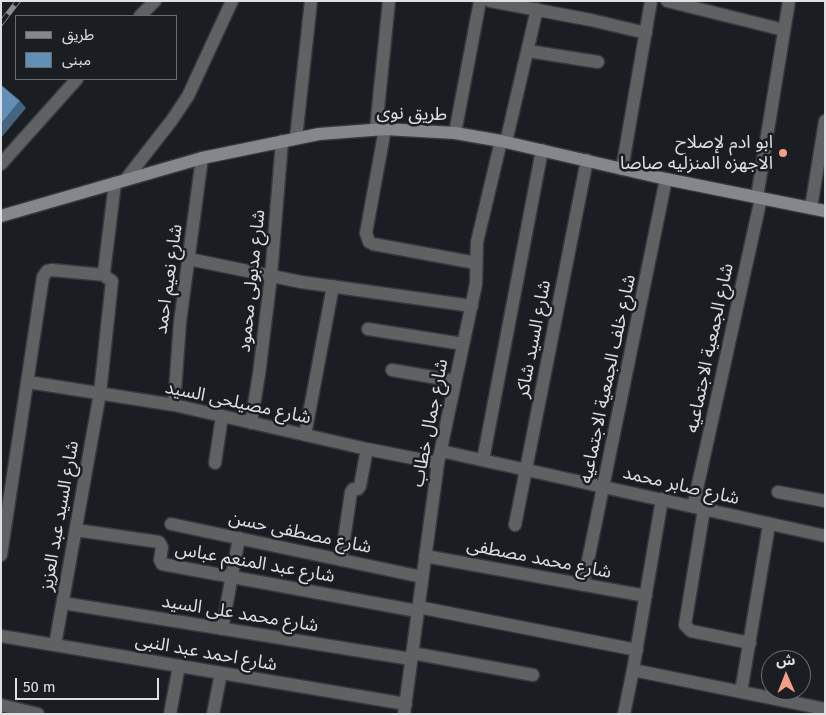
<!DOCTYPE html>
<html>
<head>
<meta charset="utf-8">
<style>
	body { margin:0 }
	#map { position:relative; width:826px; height:715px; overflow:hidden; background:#1a1e22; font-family:"Fira Sans","Noto Sans Arabic",sans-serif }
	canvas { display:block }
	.frame { position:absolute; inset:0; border:2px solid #dee1e4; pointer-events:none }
	.legend { position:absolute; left:15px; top:15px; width:162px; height:65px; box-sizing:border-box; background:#1a1e22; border:1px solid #686c70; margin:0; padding:6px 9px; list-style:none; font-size:15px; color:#dee1e4 }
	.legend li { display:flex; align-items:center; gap:10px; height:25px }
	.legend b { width:25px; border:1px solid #686c70 }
	.north { position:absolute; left:761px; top:650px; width:50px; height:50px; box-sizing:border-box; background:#1a1e22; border:1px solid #686c70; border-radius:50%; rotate:359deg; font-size:14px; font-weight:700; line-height:20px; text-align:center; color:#dee1e4 }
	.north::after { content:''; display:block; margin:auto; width:18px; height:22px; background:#f49e86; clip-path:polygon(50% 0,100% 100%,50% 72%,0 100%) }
	.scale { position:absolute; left:15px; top:678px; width:144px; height:22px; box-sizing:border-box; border:2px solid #dee1e4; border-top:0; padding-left:6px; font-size:15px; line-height:18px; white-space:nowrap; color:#dee1e4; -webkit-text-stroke:4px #1a1e22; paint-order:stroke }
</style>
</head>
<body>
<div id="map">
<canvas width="826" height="715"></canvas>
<div class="frame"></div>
<ul class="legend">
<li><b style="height:6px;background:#84878b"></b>طريق</li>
<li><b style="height:14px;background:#628fb6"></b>مبنى</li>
</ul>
<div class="north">ش</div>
<div class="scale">50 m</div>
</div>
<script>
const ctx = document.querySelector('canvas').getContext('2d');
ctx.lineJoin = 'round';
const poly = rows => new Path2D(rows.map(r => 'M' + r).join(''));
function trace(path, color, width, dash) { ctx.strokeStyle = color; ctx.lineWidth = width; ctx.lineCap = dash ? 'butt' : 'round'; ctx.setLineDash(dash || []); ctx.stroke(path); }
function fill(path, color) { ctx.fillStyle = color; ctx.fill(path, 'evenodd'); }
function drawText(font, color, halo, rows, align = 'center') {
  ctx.font = font + ' "Fira Sans","Noto Sans Arabic",sans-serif'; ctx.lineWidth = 5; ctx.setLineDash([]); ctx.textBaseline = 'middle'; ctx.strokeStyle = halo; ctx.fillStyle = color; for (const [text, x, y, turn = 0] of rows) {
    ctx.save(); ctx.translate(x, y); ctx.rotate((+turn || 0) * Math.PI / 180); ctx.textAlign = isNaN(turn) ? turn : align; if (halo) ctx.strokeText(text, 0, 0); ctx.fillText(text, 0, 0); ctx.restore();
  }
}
const street = poly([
	[490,1,591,20,646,33],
	[667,1,784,30],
	[140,16,155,1],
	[528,51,598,62],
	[376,129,389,1],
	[385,129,366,233,369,242,373,244,476,263],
	[455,133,480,1],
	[296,138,311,1],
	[506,142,537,9],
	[1,164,77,79],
	[622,169,651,1],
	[126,179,172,120,188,96,232,1],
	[757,197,789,1],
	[811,208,825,121],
	[189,259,301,282,472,306],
	[368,329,463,344],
	[392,370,455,381],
	[28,382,174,405,367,449,438,463],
	[174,405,180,322,202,158],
	[251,423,259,374,271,276,282,141],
	[305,435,333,286],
	[441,451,825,536],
	[483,460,542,150],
	[215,463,222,416],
	[778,492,825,501],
	[693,507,761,198],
	[704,509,685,625,691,631,750,643],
	[171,524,422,577],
	[515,525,587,160],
	[76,530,159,542,162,547,160,560,162,564,417,611],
	[1,555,43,277,47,271,52,270,105,275],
	[425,556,646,596],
	[341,560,351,492,353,489,358,489,360,486,367,449],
	[583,585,666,179],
	[63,603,411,659],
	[418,607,637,650],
	[222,629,239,538],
	[1,636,406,704],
	[55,645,100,393,112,281,106,277,104,272,115,183],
	[412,653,533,675],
	[633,670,825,709],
	[741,692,769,525],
	[1,705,38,714],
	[170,714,179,666],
	[213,714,221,673],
	[404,714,438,463,476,284,477,242,501,141],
	[624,714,633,670,662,499]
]);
const secondary = poly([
	[1,216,202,158,319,134,385,129,455,133,501,141,666,179,825,211]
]);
trace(street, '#35393d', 15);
trace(secondary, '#35393d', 15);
trace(street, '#5f6163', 12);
trace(secondary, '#84878b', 12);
const rail = poly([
	[1,23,18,1]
]);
trace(rail, '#898c90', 5.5);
trace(rail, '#1a1e22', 4, [11]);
fill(poly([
	[20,101,26,108,1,138,1,124]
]), '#45647f');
const building = poly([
	[1,85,20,101,1,124,1,85]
]);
fill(building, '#628fb6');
trace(building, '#45647f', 1);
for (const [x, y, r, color] of [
	[783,153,5,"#f49e86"]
]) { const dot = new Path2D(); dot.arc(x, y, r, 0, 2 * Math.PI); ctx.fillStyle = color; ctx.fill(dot); trace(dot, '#1a1e22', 2); }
drawText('18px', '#dee1e4', '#1a1e22', [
	["طريق نوى",412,114,2],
	["شارع نعيم احمد",169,279,-82],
	["شارع مدبولى محمود",252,281,-84],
	["شارع السيد شاكر",534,339,-79],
	["شارع الجمعية الاجتماعيه",710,348,-78],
	["شارع خلف الجمعية الاجتماعيه",608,379,-78],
	["شارع مصيلحى السيد",238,403,12],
	["شارع جمال خطاب",430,423,-79],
	["شارع صابر محمد",681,486,13],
	["شارع السيد عبد العزيز",60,516,-80],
	["شارع مصطفى حسن",300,533,12],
	["شارع محمد مصطفى",539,559,11],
	["شارع عبد المنعم عباس",255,563,10],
	["شارع محمد على السيد",240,614,9],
	["شارع احمد عبد النبى",206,653,10]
]);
drawText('18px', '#dee1e4', '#1a1e22', [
	["ابو ادم لإصلاح",773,143],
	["الاجهزه المنزليه صاصا",773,164]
], 'right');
</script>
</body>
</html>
